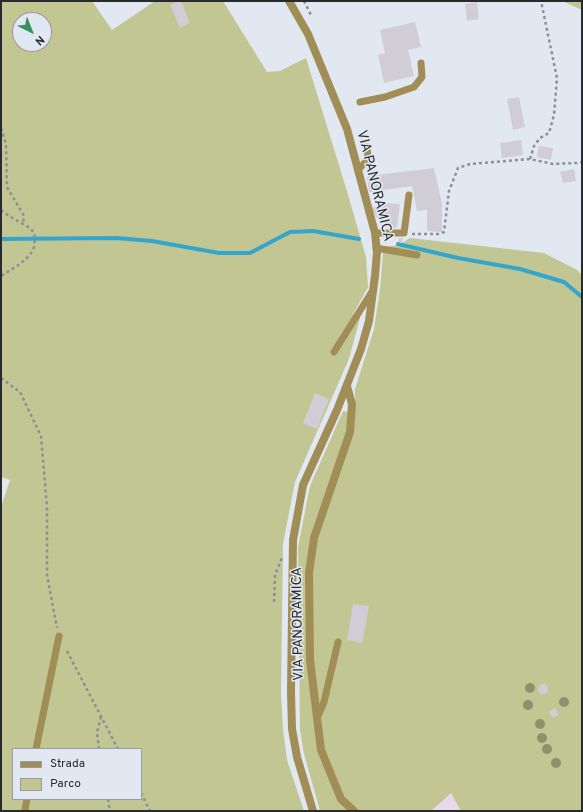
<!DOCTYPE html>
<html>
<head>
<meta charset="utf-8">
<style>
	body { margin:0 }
	#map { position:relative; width:583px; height:812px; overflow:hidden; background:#e2e8f1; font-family:Overpass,sans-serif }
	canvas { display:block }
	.frame { position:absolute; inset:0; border:2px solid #282b2e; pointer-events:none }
	.legend { position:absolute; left:12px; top:748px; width:130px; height:52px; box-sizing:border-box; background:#e2e8f1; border:1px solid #989ca3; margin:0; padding:5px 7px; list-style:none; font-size:12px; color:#282b2e }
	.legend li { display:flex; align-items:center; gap:8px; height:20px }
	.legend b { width:20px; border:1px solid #989ca3 }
	.north { position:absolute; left:12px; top:12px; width:40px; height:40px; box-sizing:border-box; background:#e2e8f1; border:1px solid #989ca3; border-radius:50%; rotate:137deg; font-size:11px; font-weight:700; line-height:16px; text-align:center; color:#282b2e }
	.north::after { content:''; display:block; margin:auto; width:14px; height:18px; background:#389064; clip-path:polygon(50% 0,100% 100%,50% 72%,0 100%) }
</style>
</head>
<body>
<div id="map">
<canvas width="583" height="812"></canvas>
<div class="frame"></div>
<ul class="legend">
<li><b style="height:5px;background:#a18d56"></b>Strada</li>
<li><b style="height:11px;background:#c2c693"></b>Parco</li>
</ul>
<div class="north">N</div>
</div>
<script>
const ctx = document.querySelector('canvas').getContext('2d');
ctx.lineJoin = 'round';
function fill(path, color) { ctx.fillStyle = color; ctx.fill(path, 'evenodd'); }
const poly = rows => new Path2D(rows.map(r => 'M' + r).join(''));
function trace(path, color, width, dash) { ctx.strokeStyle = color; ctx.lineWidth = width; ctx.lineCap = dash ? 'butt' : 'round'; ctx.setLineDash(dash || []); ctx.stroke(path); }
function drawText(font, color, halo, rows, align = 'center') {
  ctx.font = font + ' Overpass,sans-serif'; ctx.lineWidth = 3; ctx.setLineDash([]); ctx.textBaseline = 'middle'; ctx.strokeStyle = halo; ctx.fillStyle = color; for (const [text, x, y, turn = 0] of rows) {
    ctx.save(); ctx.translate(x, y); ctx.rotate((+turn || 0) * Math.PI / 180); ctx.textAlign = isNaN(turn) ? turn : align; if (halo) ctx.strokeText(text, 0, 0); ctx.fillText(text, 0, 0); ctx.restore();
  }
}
fill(poly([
	[451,792,461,811,431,811]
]), '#e8d8ea');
fill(poly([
	[1,1,92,1,112,30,155,1,223,1,267,72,280,71,306,58,346,188,366,257,368,287,353,314,360,318,349,359,295,482,283,544,281,692,283,729,287,760,304,811,1,811,1,507,10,480,1,477],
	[20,20,44,20,44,44,20,44],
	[13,749,141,749,141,799,13,799],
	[562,1,582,1,582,10],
	[410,238,544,253,577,270,582,275,582,811,461,811,451,793,431,811,320,811,304,754,300,730,298,547,310,486,343,411,355,413,355,389,374,329,380,289,383,253,388,247,401,244]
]), '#c2c693');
trace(poly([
	[1,239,116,238,152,241,219,253,250,253,290,232,313,231,359,239],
	[398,244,458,258,520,269,564,282,582,297]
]), '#35a5cb', 4);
fill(poly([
	[179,1,181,1,190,23,180,28,170,5],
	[477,2,479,19,467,21,465,4],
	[415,22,421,47,408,50,414,76,384,83,378,55,385,53,380,30],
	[519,97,525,127,513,130,507,99],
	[521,140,523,155,502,158,500,143],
	[539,146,553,148,551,160,537,157],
	[434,168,442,204,442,232,427,231,427,210,417,211,412,186,369,192,367,176],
	[574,169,576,181,563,183,560,172],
	[388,203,400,204,397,228,385,227,387,214,377,219,372,208],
	[399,238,403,238,402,243,398,242],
	[315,393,329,399,317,429,303,423],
	[353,604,369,606,362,643,347,640],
	'538 689a5 5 0 1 1 10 0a5 5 0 1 1-10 0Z',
	[555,708,559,715,553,718,549,712]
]), '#d1cdd6');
trace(poly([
	[304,1,312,17],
	[1,128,6,144,7,187,24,216,23,224],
	[530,159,534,146,540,138,549,133,554,115,557,78,541,1],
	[1,210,9,216,30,228,34,233,35,239,34,247,30,255,20,264,1,276],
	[412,234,438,234,444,232,449,191,458,168,470,164,530,159,553,164,577,163,582,162],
	[1,378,20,392,41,436,47,507,47,575,57,628],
	[274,602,275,575,282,558],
	[67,651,118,749],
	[99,749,97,732,101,717],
	[141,793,150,811],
	[108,799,110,811]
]), '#8b9096', 2.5, [3, 3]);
trace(poly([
	[360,102,385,97,414,87,422,77,421,63],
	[358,170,368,159,367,147],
	[375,233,404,233,409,195],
	[376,248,417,255],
	[334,352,373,290],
	[317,718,324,702,338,642],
	[36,749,59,636],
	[25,810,27,799]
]), '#a18d56', 7);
trace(poly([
	[347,386,352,404,350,432,314,538,309,573,310,660,321,750,341,799,354,811]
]), '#a18d56', 8);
trace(poly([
	[289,1,308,34,347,129,375,233,377,252,375,276,369,321,361,349,337,410,303,485,293,540,291,692,292,729,297,757,313,811]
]), '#a18d56', 8);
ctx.fillStyle = '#8d916e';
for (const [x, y] of [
	[530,688],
	[564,702],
	[528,705],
	[540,724],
	[542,738],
	[547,749],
	[556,763]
]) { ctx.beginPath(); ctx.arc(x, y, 5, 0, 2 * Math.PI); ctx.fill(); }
drawText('14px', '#282b2e', '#e2e8f1', [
	["VIA PANORAMICA",374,186,76],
	["VIA PANORAMICA",299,624,-91]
]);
</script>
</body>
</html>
